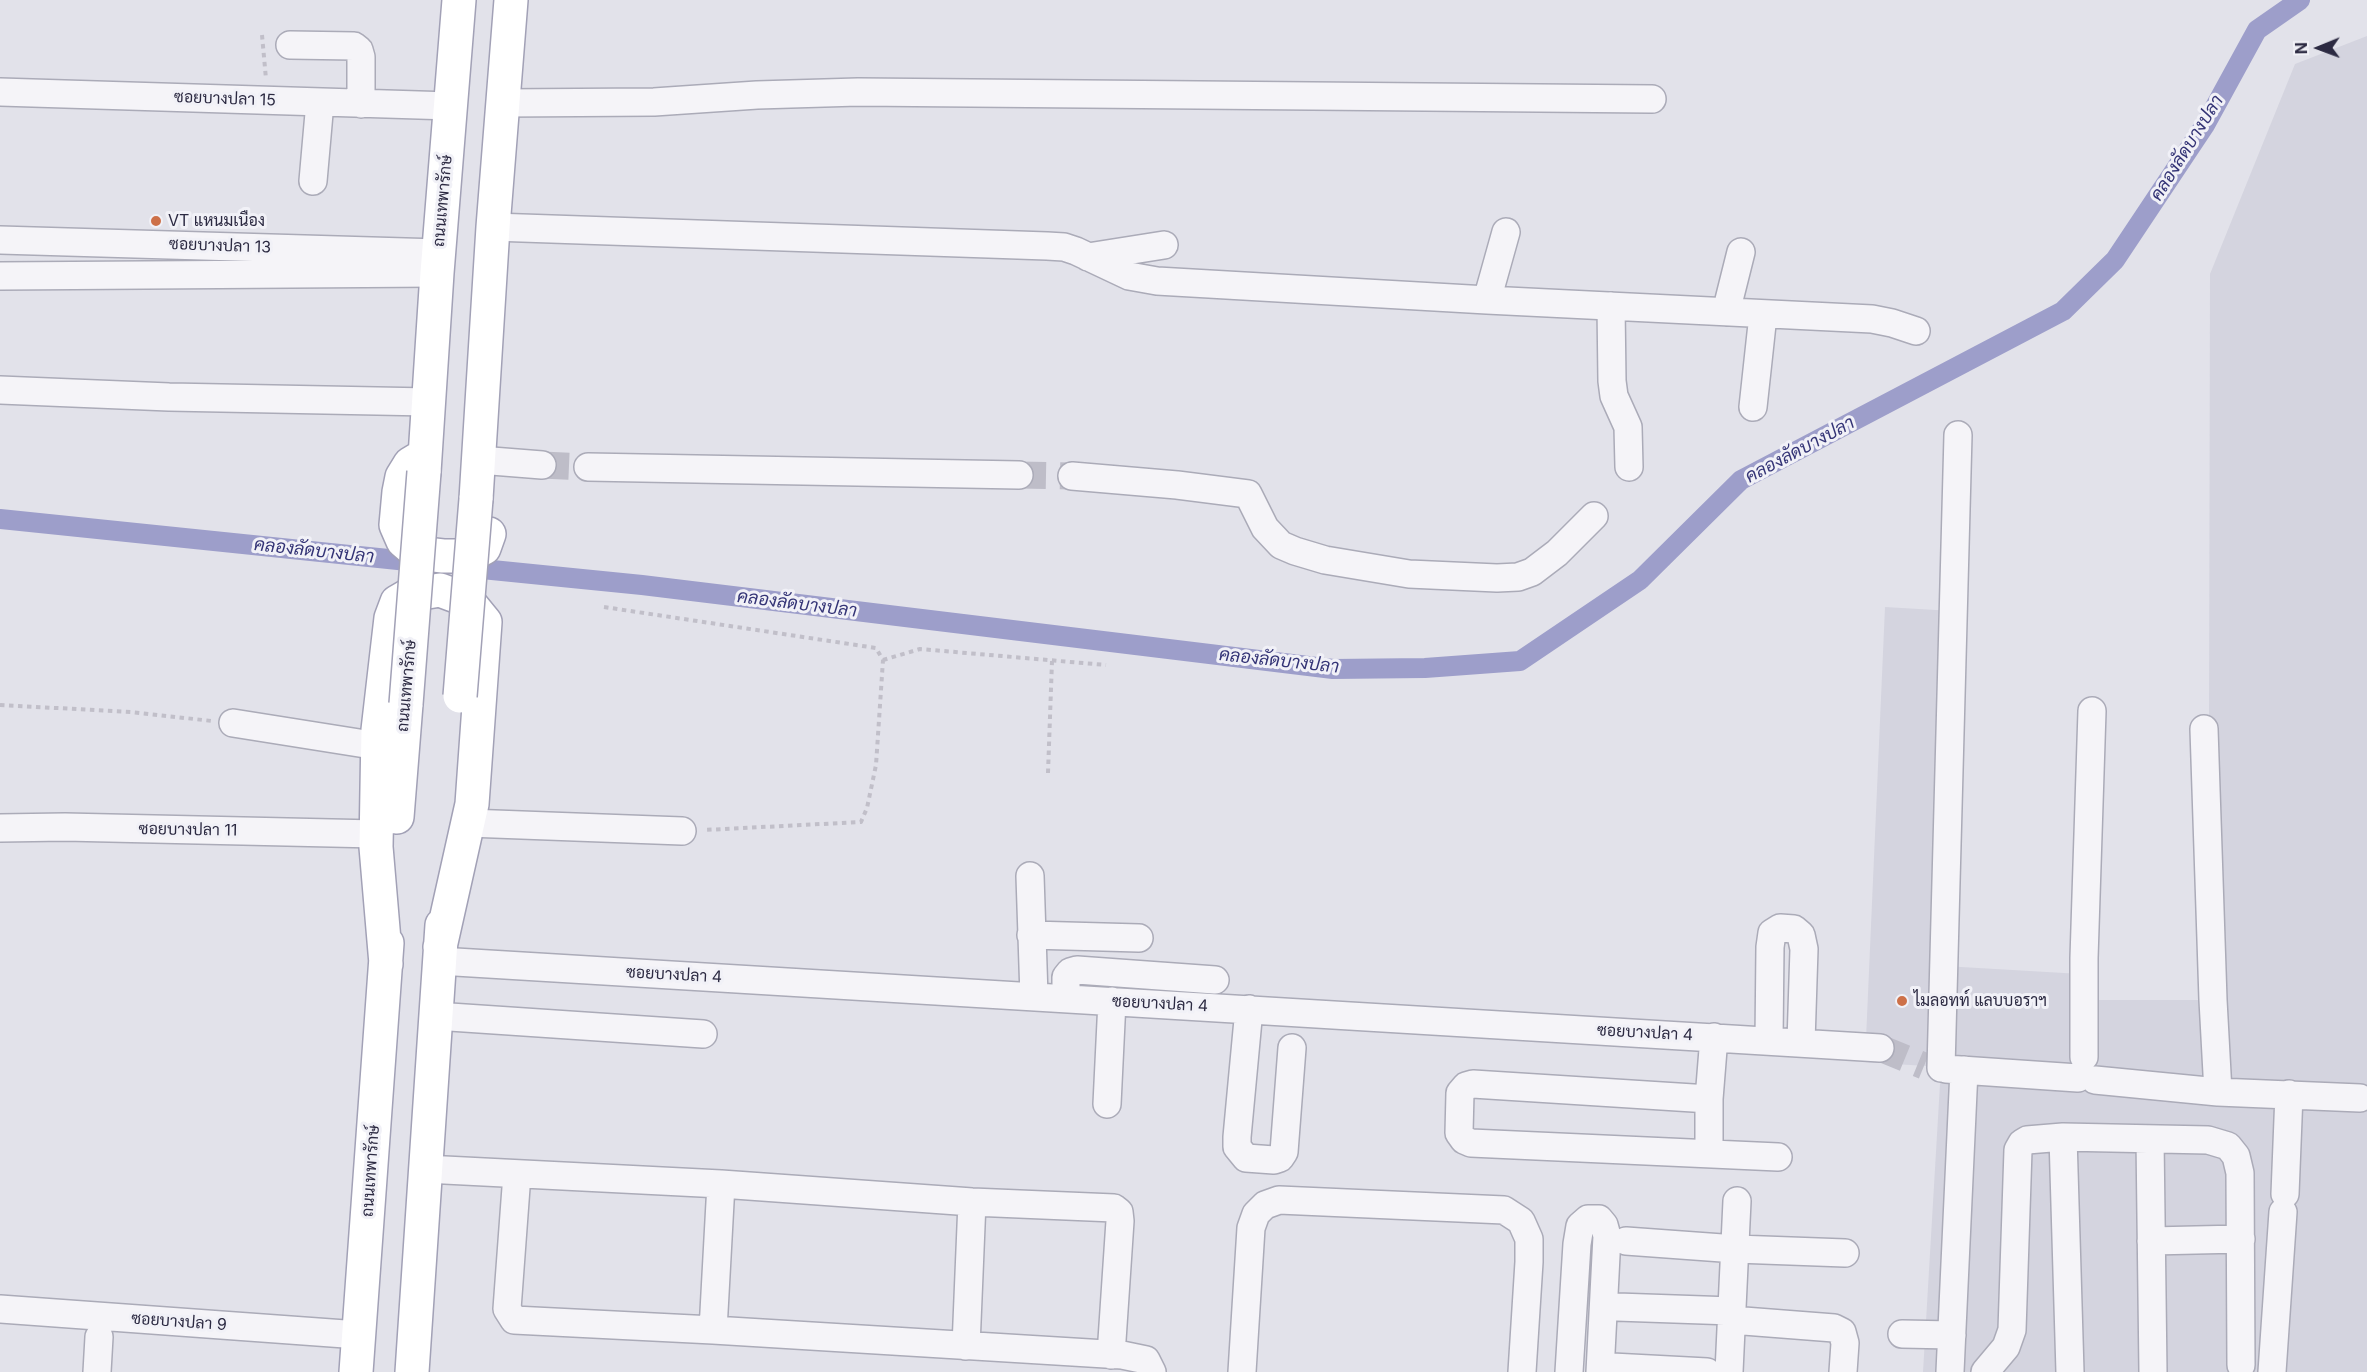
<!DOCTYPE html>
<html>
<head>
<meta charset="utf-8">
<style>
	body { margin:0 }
	#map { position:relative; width:2367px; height:1372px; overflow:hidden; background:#e2e2ea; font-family:Inter,sans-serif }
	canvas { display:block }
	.north { position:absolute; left:2289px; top:18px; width:60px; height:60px; -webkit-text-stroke:4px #f1f1f7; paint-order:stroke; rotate:269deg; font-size:16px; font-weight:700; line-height:24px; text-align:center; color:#2c2a42 }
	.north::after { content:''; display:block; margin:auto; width:21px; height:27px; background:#2c2a42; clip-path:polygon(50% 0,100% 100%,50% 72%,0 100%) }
</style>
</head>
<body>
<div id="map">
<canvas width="2367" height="1372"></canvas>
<div class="north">N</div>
</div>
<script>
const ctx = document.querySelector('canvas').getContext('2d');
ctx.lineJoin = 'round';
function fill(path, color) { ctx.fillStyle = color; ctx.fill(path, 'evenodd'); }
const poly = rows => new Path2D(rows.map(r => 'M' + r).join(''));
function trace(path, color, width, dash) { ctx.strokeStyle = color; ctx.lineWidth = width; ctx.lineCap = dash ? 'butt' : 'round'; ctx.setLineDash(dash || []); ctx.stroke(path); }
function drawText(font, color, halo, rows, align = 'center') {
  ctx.font = font + ' Inter,Sarabun,sans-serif'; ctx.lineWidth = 6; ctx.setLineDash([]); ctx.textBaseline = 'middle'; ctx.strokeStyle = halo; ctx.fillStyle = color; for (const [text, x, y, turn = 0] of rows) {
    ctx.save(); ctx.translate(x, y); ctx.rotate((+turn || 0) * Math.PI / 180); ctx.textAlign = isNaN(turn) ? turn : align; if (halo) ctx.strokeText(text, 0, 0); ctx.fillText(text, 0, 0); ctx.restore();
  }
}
fill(poly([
	[2367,36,2367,1372,1923,1372,1941,1067,1865,1062,1885,607,1953,611,1944,966,2081,974,2081,1000,2213,1000,2209,713,2210,274,2295,64]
]), '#d4d4df');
trace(poly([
	[0,519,427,563],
	[462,567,642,585,1333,669,1425,668,1520,661,1640,580,1741,480,2063,311,2115,260,2205,125,2257,30,2300,0]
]), '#9d9eca', 20);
trace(poly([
	[542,465,588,467],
	[1019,475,1072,476],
	[1880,1048,1924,1066]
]), '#bebdc8', 27, [27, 14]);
const minor = poly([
	[290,45,354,46,359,50,361,57,361,104],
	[0,92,451,106],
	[503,103,654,102,757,95,858,92,1652,99],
	[313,181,320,102],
	[493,227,1047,246,1064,247,1076,251,1129,276,1157,281,1487,300,1872,319,1892,323,1916,331],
	[0,240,439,253],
	[1088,257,1164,245],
	[0,276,437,273],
	[1487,300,1506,232],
	[1611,306,1612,381,1614,396,1628,427,1629,467],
	[1726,312,1741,252],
	[0,390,169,397,429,402],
	[1753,407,1763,315],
	[479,460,542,465],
	[588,467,1019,475],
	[1072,476,1177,485,1248,494,1265,528,1281,545,1295,551,1325,560,1409,574,1497,578,1518,577,1532,572,1557,553,1594,516],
	[233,723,378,746],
	[2204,729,2213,1000,2218,1092],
	[468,823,682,831],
	[0,828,65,827,376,834],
	[1030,876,1034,996],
	[1031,935,1139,938],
	[439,961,1880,1048],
	[1066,998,1066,977,1070,972,1077,970,1215,980],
	[1249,1009,1237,1137,1237,1147,1246,1158,1274,1160,1280,1158,1284,1152,1292,1048],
	[435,1016,703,1034],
	[1769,1040,1770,947,1772,933,1780,928,1794,929,1801,935,1804,949,1801,1042],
	[2084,1057,2084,958,2092,711],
	[1941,1068,1958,435],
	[1946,1069,2078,1078],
	[2095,1080,2218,1092,2360,1098],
	[1709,1099,1473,1084,1466,1086,1460,1093,1459,1133,1464,1140,1471,1143,1778,1157],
	[1107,1104,1112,1001],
	[2063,1137,2070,1372],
	[2150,1139,2153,1372],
	[1709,1154,1709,1099,1714,1037],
	[425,1169,721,1184,713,1330,1122,1355,1146,1360,1152,1372],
	[517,1174,507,1309,514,1320,713,1330],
	[721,1184,972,1202,1114,1208,1119,1212,1120,1221,1111,1355],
	[2285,1194,2289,1094],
	[1626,1241,1736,1249,1845,1253],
	[2151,1241,2241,1239],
	[1617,1307,1732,1311],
	[0,1309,359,1335],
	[1731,1320,1834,1328,1842,1332,1845,1343,1843,1372],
	[1902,1334,1952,1335],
	[966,1346,972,1202],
	[1612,1367,1707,1372],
	[97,1372,99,1337],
	[1242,1372,1251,1228,1256,1214,1265,1205,1279,1200,1504,1210,1521,1221,1529,1239,1529,1262,1522,1372],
	[1569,1372,1577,1244,1580,1226,1588,1219,1599,1219,1604,1225,1607,1236,1600,1372],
	[1729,1372,1737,1201],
	[1950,1372,1964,1070],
	[1985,1372,2006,1347,2012,1330,2018,1150,2022,1143,2027,1140,2063,1137,2208,1140,2228,1146,2236,1156,2240,1173,2241,1365],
	[2272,1372,2283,1212]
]);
const major = poly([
	[425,455,410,464,402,477,399,492,396,525,403,541,417,553,443,556,469,556,484,548,489,534],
	[424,472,437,273,459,0],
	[476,499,493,227,511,0],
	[397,817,406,704],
	[386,964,376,847,378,730,391,618,397,602,409,595,440,590,467,600,485,622,472,804,440,947],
	[356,1372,387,943],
	[412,1372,442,925]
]);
trace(minor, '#ababb8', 30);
trace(major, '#a2a1b6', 36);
trace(poly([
	[262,35,266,79],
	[604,607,876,648,883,660,876,765,867,808,861,822,704,830],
	[883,660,920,649,1106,665],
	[0,705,131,712,212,721],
	[1048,773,1052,661]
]), '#c1bfc9', 4, [4.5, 4.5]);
trace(minor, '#f5f4f8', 27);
trace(major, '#fff', 33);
const majorBridge = poly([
	[460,696,476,499],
	[406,704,424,472]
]);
trace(majorBridge, '#a2a1b6', 36, []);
trace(majorBridge, '#fff', 33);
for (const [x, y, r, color] of [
	[156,221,6,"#cd7048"],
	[1902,1001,6,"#cd7048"]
]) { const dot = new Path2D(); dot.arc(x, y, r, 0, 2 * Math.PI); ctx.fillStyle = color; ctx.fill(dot); trace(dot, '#f1f1f7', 2); }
drawText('16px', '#2c2a42', '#f1f1f7', [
	["ซอยบางปลา 15",225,99,2],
	["ถนนเทพารักษ์",443,201,-85],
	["ซอยบางปลา 13",220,246,2],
	["ถนนเทพารักษ์",407,686,-85],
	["ซอยบางปลา 11",188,830,1],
	["ซอยบางปลา 4",674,975,3],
	["ซอยบางปลา 4",1160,1004,3],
	["ซอยบางปลา 4",1645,1033,3],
	["ถนนเทพารักษ์",371,1171,-86],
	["ซอยบางปลา 9",179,1322,4]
]);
drawText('16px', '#2c2a42', '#f1f1f7', [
	["VT แหนมเนือง",168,221],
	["ไมลอทท์ แลบบอราฯ",1914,1001]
], 'left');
drawText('italic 18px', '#343476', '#f1f1f7', [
	["คลองลัดบางปลา",2187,148,-58],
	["คลองลัดบางปลา",1800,450,-28],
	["คลองลัดบางปลา",314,551,6],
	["คลองลัดบางปลา",797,604,7],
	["คลองลัดบางปลา",1279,661,6]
]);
</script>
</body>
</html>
